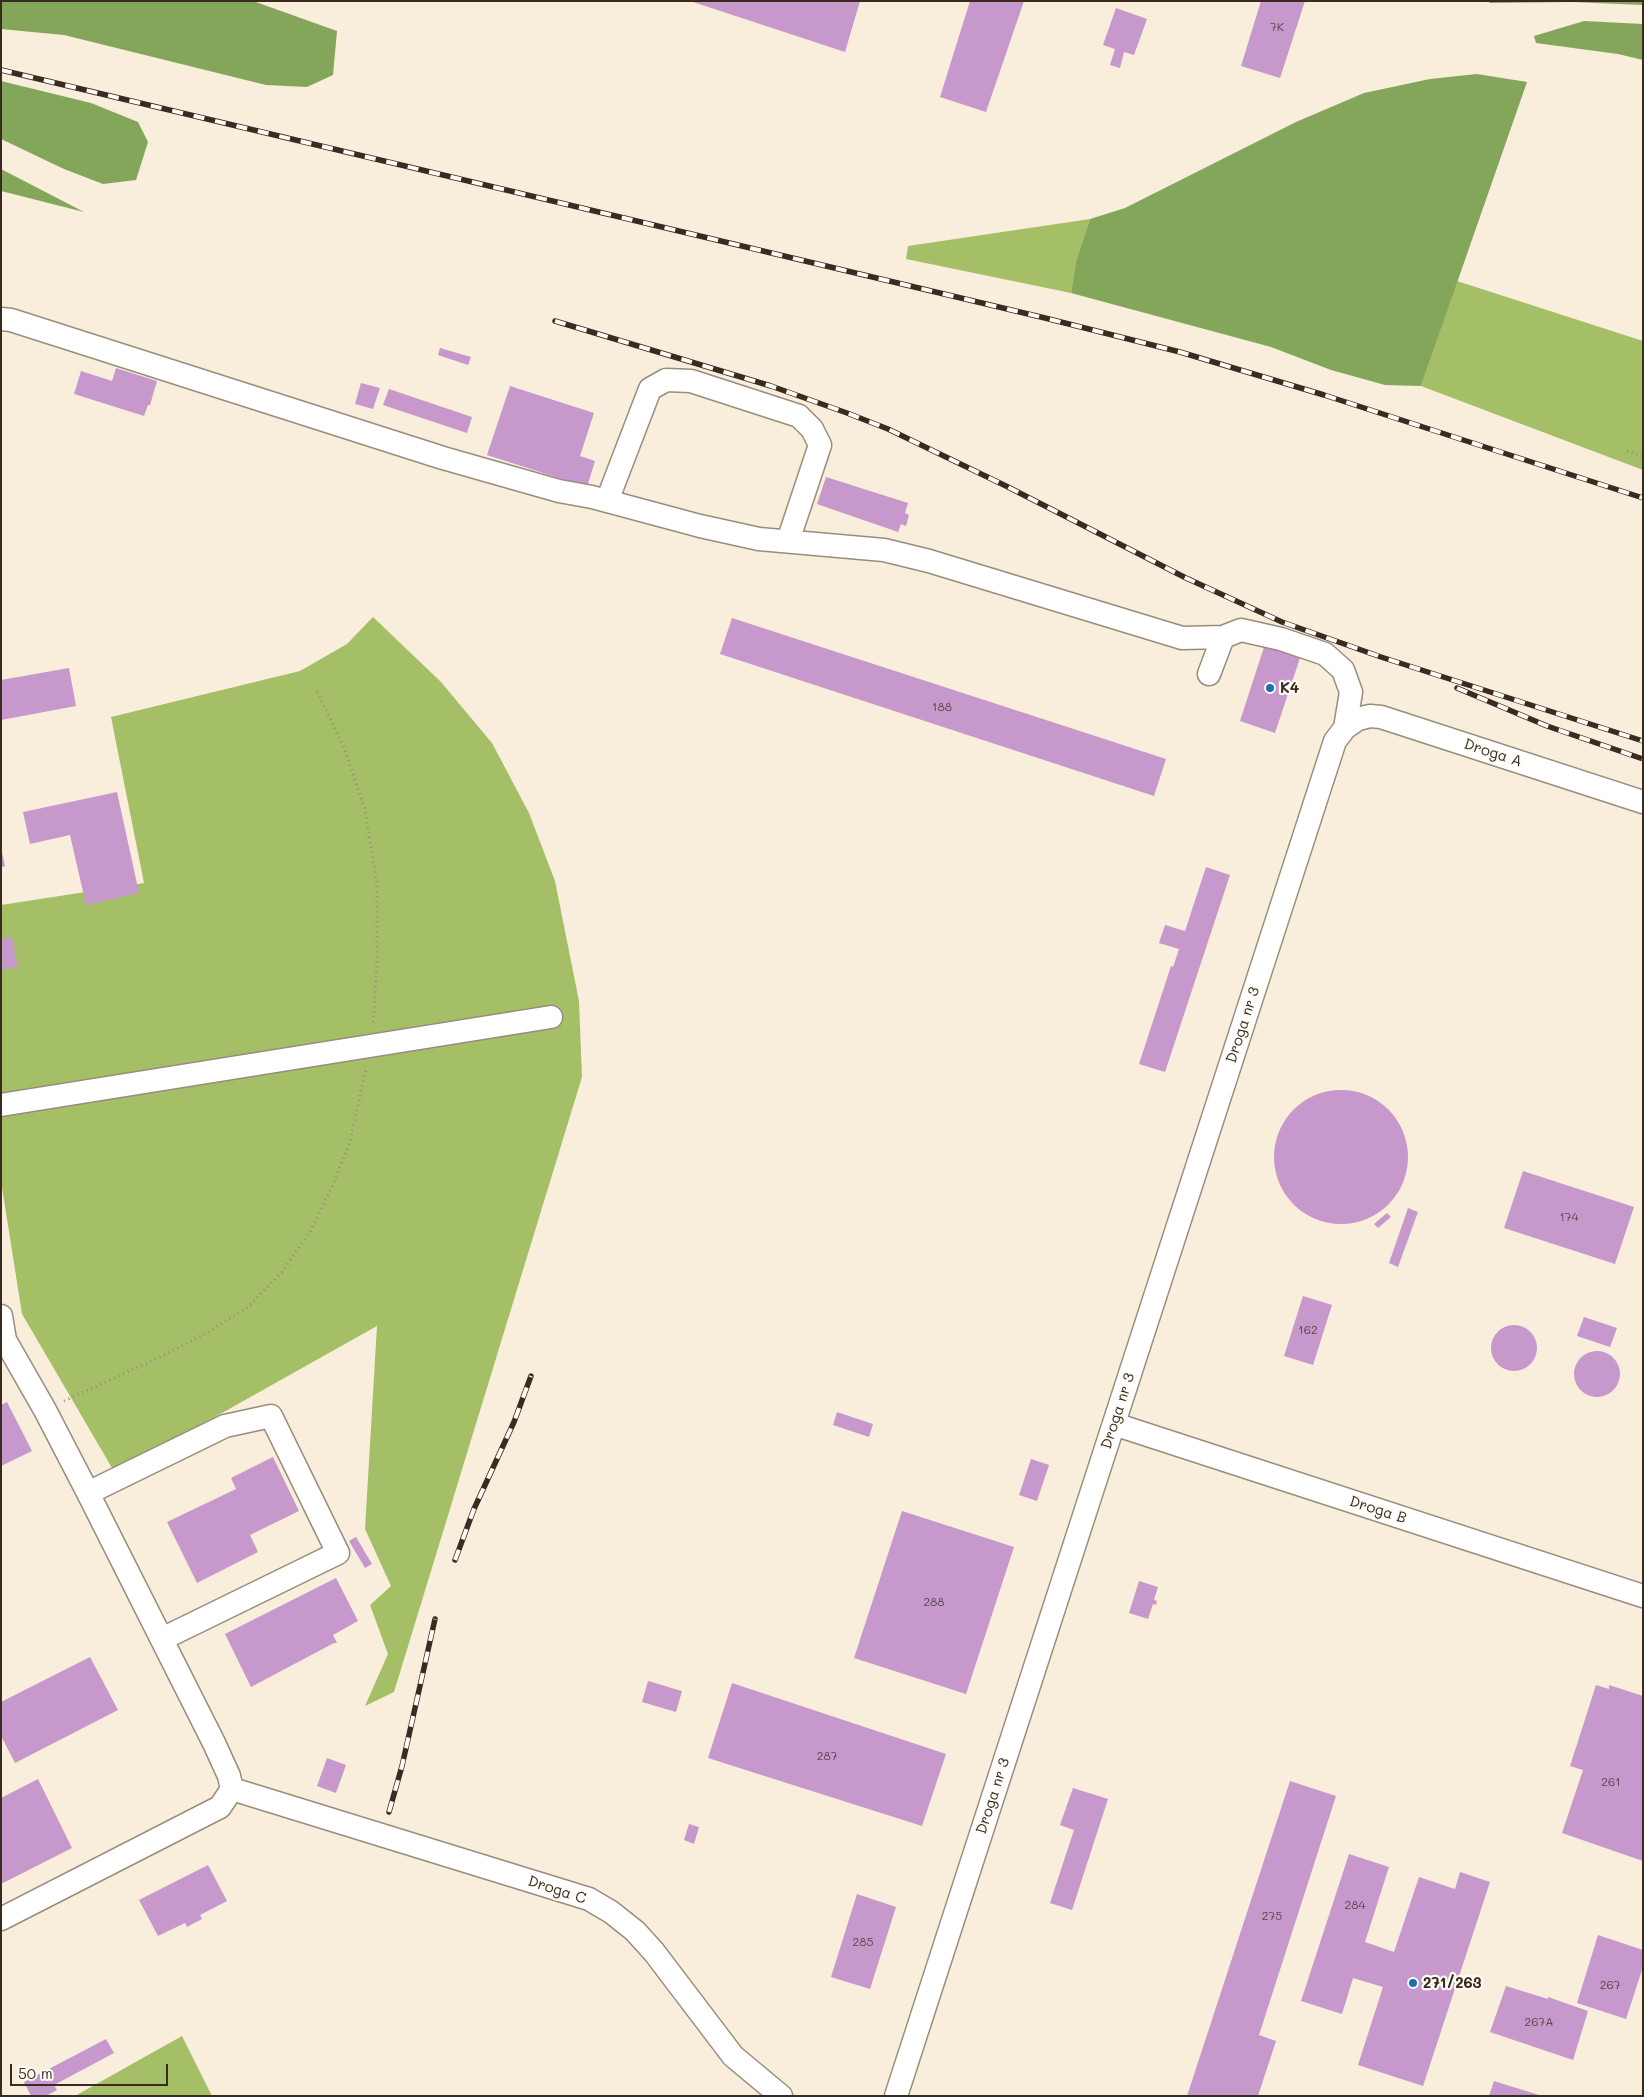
<!DOCTYPE html>
<html>
<head>
<meta charset="utf-8">
<style>
	body { margin:0 }
	#map { position:relative; width:1644px; height:2097px; overflow:hidden; background:#f9eddc; font-family:Mali,sans-serif }
	canvas { display:block }
	.frame { position:absolute; inset:0; border:2px solid #3b2a1e; pointer-events:none }
	.scale { position:absolute; left:10px; top:2064px; width:158px; height:22px; box-sizing:border-box; border:2px solid #3b2a1e; border-top:0; padding-left:6px; font-size:15px; line-height:18px; white-space:nowrap; color:#3b2a1e; -webkit-text-stroke:4px #fdfcf7; paint-order:stroke }
</style>
</head>
<body>
<div id="map">
<canvas width="1644" height="2097"></canvas>
<div class="frame"></div>
<div class="scale">50 m</div>
</div>
<script>
const ctx = document.querySelector('canvas').getContext('2d');
ctx.lineJoin = 'round';
function fill(path, color) { ctx.fillStyle = color; ctx.fill(path, 'evenodd'); }
const poly = rows => new Path2D(rows.map(r => 'M' + r).join(''));
function trace(path, color, width, dash) { ctx.strokeStyle = color; ctx.lineWidth = width; ctx.lineCap = dash ? 'butt' : 'round'; ctx.setLineDash(dash || []); ctx.stroke(path); }
function drawText(font, color, halo, rows, align = 'center') {
  ctx.font = font + ' Mali,sans-serif'; ctx.lineWidth = 4.5; ctx.setLineDash([]); ctx.textBaseline = 'middle'; ctx.strokeStyle = halo; ctx.fillStyle = color; for (const [text, x, y, turn = 0] of rows) {
    ctx.save(); ctx.translate(x, y); ctx.rotate((+turn || 0) * Math.PI / 180); ctx.textAlign = isNaN(turn) ? turn : align; if (halo) ctx.strokeText(text, 0, 0); ctx.fillText(text, 0, 0); ctx.restore();
  }
}
fill(poly([
	[1090,219,1076,261,1071,293,906,259,908,246],
	[1457,281,1643,341,1643,470,1421,386],
	[373,617,441,682,492,743,529,813,555,881,579,1001,582,1077,394,1692,365,1706,388,1654,370,1605,391,1586,365,1529,377,1326,115,1473,22,1314,1,1181,1,905,144,883,111,717,300,671,347,644],
	[182,2036,212,2096,75,2096]
]), '#a5bf66');
fill(poly([
	[1,1,253,1,337,31,333,75,307,87,266,85,64,35,1,29],
	[1491,1,1643,1,1643,5,1572,2,1489,3],
	[1584,21,1643,24,1643,60,1618,54,1536,43,1534,36],
	[1477,74,1527,82,1421,386,1385,385,1331,370,1271,347,1071,293,1076,261,1090,219,1125,208,1296,122,1364,93,1430,79],
	[1,81,91,103,138,122,148,142,136,180,103,184,64,169,1,139],
	[1,169,84,212,1,191]
]), '#84a65b');
fill(poly([
	[690,1,860,1,845,52],
	[970,1,1024,1,986,112,940,97],
	[1261,1,1305,1,1280,78,1241,66],
	[1116,8,1147,19,1134,55,1124,52,1120,68,1110,65,1115,49,1103,45],
	[440,348,471,357,468,365,438,355],
	[116,368,157,381,150,405,148,405,144,416,74,394,81,371,112,381],
	[361,383,380,388,373,409,355,404],
	[510,386,594,413,580,456,595,461,587,487,487,455],
	[389,389,472,417,467,433,383,405],
	[826,477,908,503,905,513,909,515,906,526,901,524,898,532,817,504],
	[732,618,1166,759,1154,796,720,654],
	[1265,644,1301,655,1275,733,1240,721],
	[69,668,76,706,1,720,1,680],
	[117,792,139,893,86,905,70,835,30,844,23,812],
	[1,848,5,866,1,867],
	[1206,867,1230,875,1165,1072,1139,1064,1171,966,1173,967,1179,949,1159,943,1165,925,1185,931],
	[12,937,18,967,1,970,1,939],
	'1274 1157a67 67 0 1 1 134 0a67 67 0 1 1-134 0Z',
	[1523,1171,1634,1207,1615,1264,1504,1228],
	[1408,1208,1418,1212,1398,1267,1389,1263],
	[1387,1213,1391,1217,1378,1228,1374,1224],
	[1303,1296,1332,1305,1313,1365,1284,1356],
	[1584,1317,1617,1328,1610,1347,1577,1336],
	'1491 1348a23 23 0 1 1 46 0a23 23 0 1 1-46 0Z',
	'1574 1374a23 23 0 1 1 46 0a23 23 0 1 1-46 0Z',
	[7,1402,32,1451,1,1466,1,1405],
	[837,1412,873,1424,869,1437,833,1425],
	[273,1457,299,1511,250,1535,258,1552,197,1583,167,1522,236,1489,231,1478],
	[1031,1459,1049,1465,1037,1501,1019,1495],
	[902,1511,1014,1547,966,1694,854,1658],
	[356,1537,372,1564,365,1568,349,1541],
	[336,1578,358,1621,333,1635,337,1643,334,1643,251,1687,225,1634],
	[1139,1581,1158,1587,1154,1600,1157,1601,1156,1605,1153,1604,1148,1619,1129,1613],
	[90,1657,118,1710,15,1763,1,1736,1,1702],
	[648,1681,682,1691,676,1712,642,1702],
	[732,1683,946,1754,922,1826,708,1758],
	[1596,1685,1609,1689,1609,1685,1643,1696,1643,1861,1562,1833,1583,1770,1570,1766],
	[327,1758,346,1765,336,1793,317,1786],
	[38,1779,72,1848,1,1884,1,1798],
	[1290,1781,1336,1796,1259,2035,1276,2041,1258,2096,1187,2096],
	[1073,1788,1108,1799,1072,1910,1050,1903,1074,1830,1060,1825],
	[689,1824,699,1827,694,1844,684,1840],
	[1349,1854,1389,1867,1365,1942,1394,1952,1419,1877,1455,1889,1460,1872,1490,1882,1423,2086,1358,2065,1383,1987,1353,1978,1342,2014,1301,2001],
	[208,1865,227,1901,200,1915,202,1919,187,1927,185,1923,158,1936,139,1900],
	[857,1894,896,1907,870,1989,831,1977],
	[1598,1935,1643,1950,1643,1967,1626,2019,1577,2003],
	[1506,1986,1548,1999,1548,1997,1588,2011,1573,2060,1490,2032],
	[106,2039,114,2053,54,2085,57,2090,46,2096,31,2096,24,2082],
	[1494,2081,1539,2095,1539,2096,1489,2096]
]), '#c698cb');
const minor = poly([
	[1,319,11,320,443,458,559,491,592,497,700,526,759,539,884,550,929,561,1182,638,1223,637],
	[607,501,650,389,666,380,691,381,799,416,812,429,820,445,788,541],
	[1209,674,1223,637,1241,630,1281,639,1325,654,1343,670,1351,692,1345,728],
	[1,1105,551,1017],
	[1,1316,5,1340,45,1410,88,1493,214,1743,229,1776,232,1789,220,1807,1,1919],
	[1114,1424,1643,1596],
	[88,1493,225,1426,271,1416,338,1553,162,1639],
	[232,1789,589,1899,611,1912,635,1931,654,1952,733,2056,781,2096],
	[896,2096,1335,741,1345,728,1358,719,1370,716,1381,717,1643,802]
]);
trace(minor, '#9a8c7d', 25);
trace(poly([
	[1627,451,1643,456],
	[317,692,344,747,365,810,377,885,377,962,373,1026],
	[64,1401,158,1358,205,1334,248,1307,282,1272,310,1232,333,1185,350,1141,366,1069]
]), '#9a8c7d', 3, [1, 4]);
trace(minor, '#fff', 22);
const rail = poly([
	[1,70,1045,318,1180,352,1324,395,1643,498],
	[555,321,771,386,847,413,888,429,1006,486,1186,578,1282,622,1381,657,1643,741],
	[1457,688,1547,726,1643,759],
	[455,1560,474,1509,514,1422,531,1376],
	[389,1812,402,1766,435,1619]
]);
trace(rail, '#3b2a1e', 5.5);
trace(rail, '#fdfcf7', 4, [11]);
for (const [x, y, r, color] of [
	[1270,688,5,"#1f6fb2"],
	[1413,1983,5,"#1f6fb2"]
]) { const dot = new Path2D(); dot.arc(x, y, r, 0, 2 * Math.PI); ctx.fillStyle = color; ctx.fill(dot); trace(dot, '#fdfcf7', 2); }
drawText('12px', '#5e4649', null, [
	["7K",1277,27],
	["188",942,707],
	["174",1569,1217],
	["162",1308,1330],
	["288",934,1602],
	["287",827,1756],
	["261",1611,1782],
	["284",1355,1905],
	["275",1272,1916],
	["285",863,1942],
	["267",1610,1985],
	["267A",1539,2022]
]);
drawText('bold 15px', '#3b2a1e', '#fdfcf7', [
	["K4",1280,688],
	["271/263",1423,1983]
], 'left');
drawText('15px', '#3b2a1e', '#fdfcf7', [
	["Droga A",1493,753,18],
	["Droga nr 3",1243,1025,-72],
	["Droga nr 3",1118,1411,-72],
	["Droga B",1378,1510,18],
	["Droga nr 3",993,1796,-72],
	["Droga C",557,1890,18]
]);
</script>
</body>
</html>
